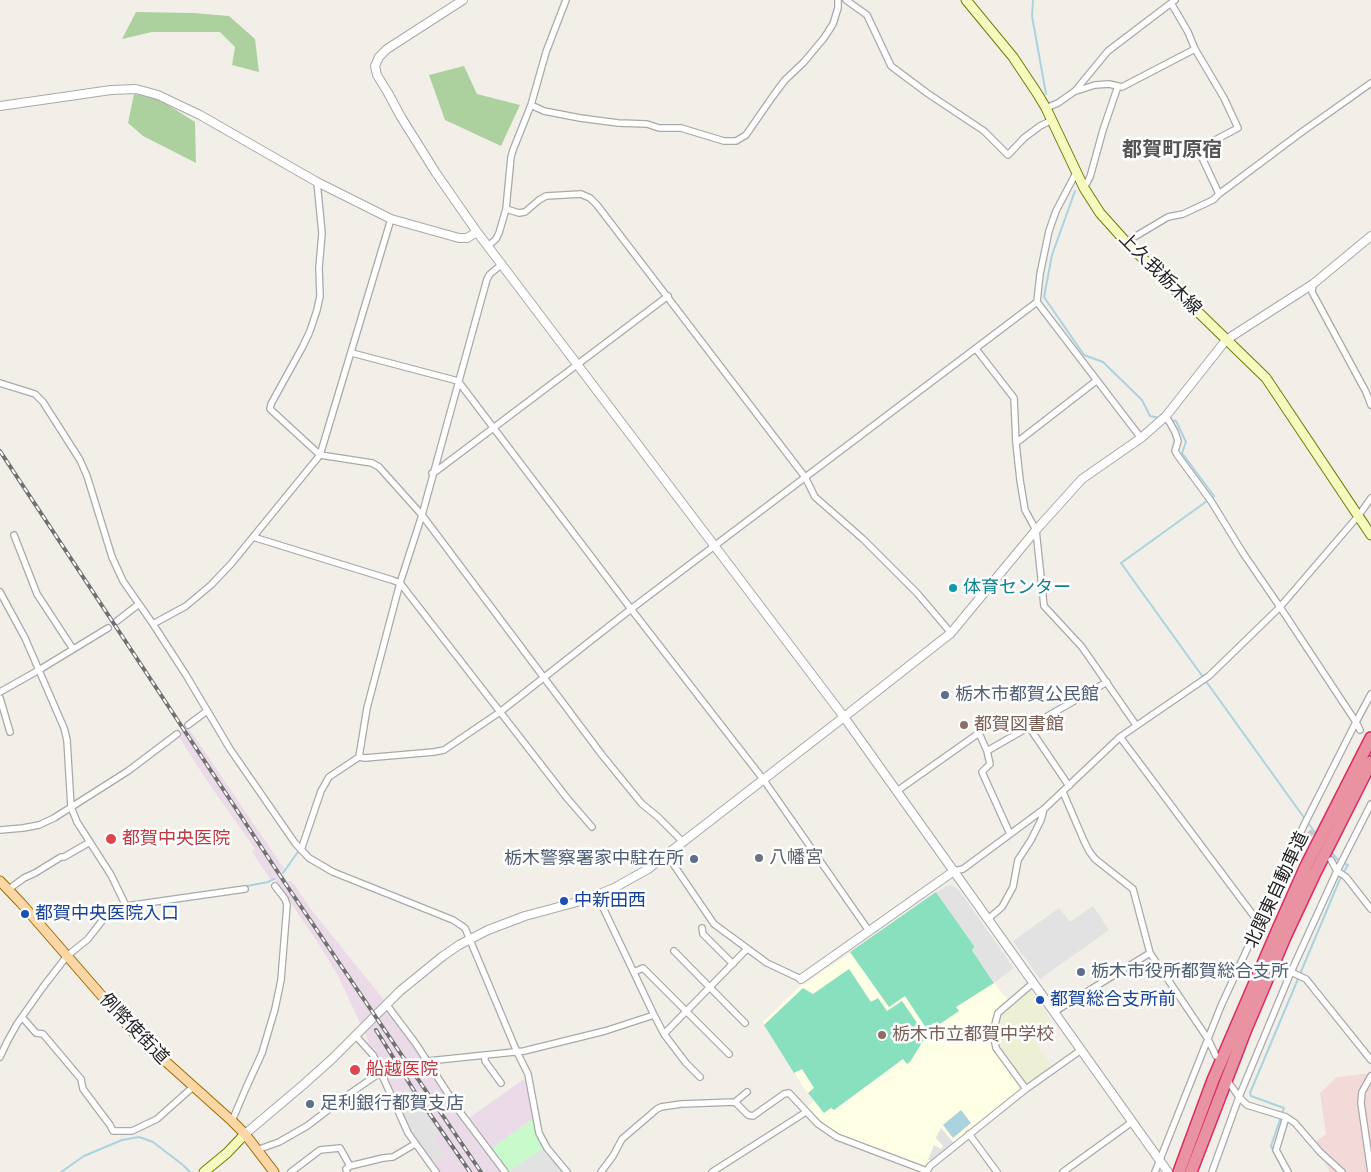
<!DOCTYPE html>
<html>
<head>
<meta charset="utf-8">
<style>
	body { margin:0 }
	canvas { display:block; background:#f2efe9 }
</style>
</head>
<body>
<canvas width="1371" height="1172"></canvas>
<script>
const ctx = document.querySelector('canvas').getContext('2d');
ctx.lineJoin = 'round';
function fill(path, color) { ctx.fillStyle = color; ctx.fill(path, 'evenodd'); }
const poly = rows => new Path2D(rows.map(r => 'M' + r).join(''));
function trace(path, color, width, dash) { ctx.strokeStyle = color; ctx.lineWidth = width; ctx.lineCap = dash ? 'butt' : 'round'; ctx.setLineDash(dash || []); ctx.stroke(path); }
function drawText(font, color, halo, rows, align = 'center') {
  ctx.font = font + ' "Noto Sans","Noto Sans JP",sans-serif'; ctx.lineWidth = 5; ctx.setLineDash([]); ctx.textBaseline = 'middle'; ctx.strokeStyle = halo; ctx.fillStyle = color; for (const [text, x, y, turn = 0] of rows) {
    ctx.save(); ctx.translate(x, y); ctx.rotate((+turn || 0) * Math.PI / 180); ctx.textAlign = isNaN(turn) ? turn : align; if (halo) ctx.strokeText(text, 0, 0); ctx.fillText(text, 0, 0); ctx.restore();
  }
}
fill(poly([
	[1371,1073,1371,1172,1330,1172,1315,1142,1326,1134,1320,1093,1337,1077]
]), '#f2dad9');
fill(poly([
	[188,727,285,870,281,871,287,881,292,881,310,908,384,1000,381,1006,361,1025,338,976,320,946,274,878,271,880,252,852,255,849,209,784,179,737,179,735],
	[385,1010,389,1010,459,1114,501,1172,439,1172,438,1168,413,1134,375,1051,369,1043,364,1031],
	[524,1079,530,1097,533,1119,492,1148,469,1118]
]), '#ebdbe8');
fill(poly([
	[948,885,954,886,959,890,1014,968,994,983,1008,1000,996,1011,994,1016,992,1026,993,1045,1022,1088,923,1167,836,1133,829,1129,807,1107,814,1101,804,1088,763,1022,802,984,806,984,825,969,830,967]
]), '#ffffe5');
fill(poly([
	[1029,989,1051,1020,1031,1035,1052,1067,1028,1084,1026,1084,997,1044,997,1040,998,1021,1000,1014]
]), '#eef0d5');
fill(poly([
	[136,12,193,13,229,16,255,39,259,72,232,65,235,47,220,32,152,32,122,39],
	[464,66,477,94,520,105,501,146,445,120,429,75],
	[134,94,157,98,195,122,196,163,143,136,128,123]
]), '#add19e');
fill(poly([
	[533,1119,535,1130,544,1148,508,1172,492,1148]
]), '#c8facc');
fill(poly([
	[936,892,975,947,972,950,994,983,956,1007,959,1011,937,1026,934,1023,926,1028,905,996,889,1007,850,952],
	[849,969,871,1002,878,998,887,1011,902,1001,926,1036,910,1062,907,1064,903,1059,834,1110,831,1108,824,1113,808,1093,814,1088,802,1069,794,1073,764,1025,803,988,813,994]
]), '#88e0be');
fill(poly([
	[948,885,954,886,959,890,1014,968,994,983,972,950,975,947,936,892],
	[1093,906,1109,930,1040,979,1013,941,1059,908,1070,922],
	[408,1088,439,1133,434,1138,446,1155,434,1163,413,1134,395,1095],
	[941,1128,954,1143,932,1160,928,1160,934,1145,941,1149,943,1146,936,1138],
	[544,1148,562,1172,508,1172]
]), '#e2e2e2');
fill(poly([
	[961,1110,971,1123,953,1138,943,1125]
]), '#aad3df');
trace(poly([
	[1033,0,1032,16,1046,94],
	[1075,191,1052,255,1044,297,1084,355,1103,362,1142,400,1150,416,1160,418],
	[1169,420,1176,421,1186,442,1182,453,1214,496,1121,563,1305,819],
	[1308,823,1317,835],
	[283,873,297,853],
	[242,887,268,882,274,879],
	[61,1172,84,1156,122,1140,139,1137,153,1142,183,1165,190,1172],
	[1284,1172,1271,1146,1284,1108,1251,1096,1250,1093,1340,879,1348,865,1339,861,1331,852]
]), '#aad3df', 2);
trace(poly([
	[1309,831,1319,843]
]), '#c8c6c1', 5.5, [5.5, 3]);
const minor = poly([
	[846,0,867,15,891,66,927,93,984,131,1008,155,1024,138,1040,126,1052,120],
	[1171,3,1188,32,1195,49,1224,98,1238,128,1198,149,1219,194],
	[1076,91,1095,85,1109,84,1122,87,1195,49],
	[531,105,544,111,580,118,618,123,647,124,659,128,681,128,724,141,736,141,746,135,773,96,785,80,804,62,824,38,833,24,838,8,838,0],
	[1046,108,1058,103,1075,91,1108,51,1175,0],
	[1076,173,1056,211,1049,231,1040,274,1037,302,1141,438],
	[317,182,322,233,319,268,320,296,317,310,310,331,303,346,271,404,270,409,320,455,372,463,379,467,422,515,602,755,642,804,658,817,683,842],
	[1084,188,1090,177,1103,130,1118,86],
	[506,209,519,213,525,212,539,200,546,196,581,194,590,198,597,205,805,477,815,497,863,539,917,593,951,633],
	[1126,242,1168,217,1183,214,1213,200,1219,194,1299,134,1371,83],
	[488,246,496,239,499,233,506,209,511,157,513,150,531,105,546,52,566,0],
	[1313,284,1312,292,1366,392,1371,405],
	[976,349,1014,398,1016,443,1020,480,1025,510,1036,530,1044,606,1082,647,1136,725],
	[352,353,458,381,631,609,763,779,869,931],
	[0,383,35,394,43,402,80,460,87,476,112,557,123,581,153,624,186,675,230,749,295,843,309,858,333,872,453,920,465,928,517,1052,528,1074,539,1133,547,1148,567,1172],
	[1166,416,1175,432,1178,441,1175,451,1178,456,1211,501,1243,553,1280,607,1356,722,1360,730],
	[1016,443,1096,381],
	[432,473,435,472,668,296],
	[14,535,37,594,73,649],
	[253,537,392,580,400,583,567,798,592,827],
	[0,592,25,638,64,728,67,740,71,807,77,822,111,875,126,906],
	[117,621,139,604],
	[153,624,186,606,211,585,231,564,320,455,391,219],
	[0,692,39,670,108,628],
	[0,698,10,732],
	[188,725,207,711],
	[1029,727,1069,786],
	[1120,737,1259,923],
	[987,751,1107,682],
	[359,757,367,708,400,583,422,515,487,279,490,274,502,264],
	[897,791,979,733,987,751,990,764,982,772,1010,834],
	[1063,792,1084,841,1089,851,1095,859,1133,889,1150,953,1208,1039,1216,1056],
	[0,830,23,828,39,825,54,818,128,771,177,734],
	[301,850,321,791,329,777,359,757,365,758,434,752,444,750,500,712,631,609,1037,302],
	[667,855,714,924,767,963,801,979],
	[1331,860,1337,871,1346,877,1371,909],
	[954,871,963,869,1044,809,1120,737,1209,676,1280,607,1359,515,1371,498],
	[9,889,24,878,35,873,61,857,64,857,90,842],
	[597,895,654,1015,664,1034,686,1063,700,1077],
	[988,919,1002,907,1013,887,1018,860,1031,840,1041,820,1044,809],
	[702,928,703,934,733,964],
	[674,951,745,1023],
	[634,972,643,968,729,1054],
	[1291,972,1306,979,1371,1060],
	[386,1004,416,1044,460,1112,505,1172],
	[1054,1012,1150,953],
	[22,1017,36,1033,43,1034,81,1079,83,1089,110,1125,113,1131,132,1131,157,1119,194,1086],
	[664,1034,747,949],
	[355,1035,373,1055,408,1133,436,1172],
	[485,1055,485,1061,501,1083],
	[0,1057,7,1042,17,1024,43,987,67,956,88,939,105,917,110,913,126,906,245,889],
	[428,1061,524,1051,605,1031,654,1015],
	[1371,1076,1362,1092,1361,1103,1371,1172],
	[1230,1084,1239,1097,1247,1105,1286,1117,1276,1150,1288,1172],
	[1026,1089,996,1048,994,1038,994,1028,998,1013,1033,983],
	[735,1102,748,1115,753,1116,784,1094,789,1093,818,1124,837,1137,927,1171,930,1166,1026,1089,1081,1050],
	[1286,1117,1295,1123,1320,1152,1342,1172],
	[232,1121,246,1088,262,1053,275,1009,281,980,287,905,285,899,275,886],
	[969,1134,997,1172],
	[257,1150,279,1142,307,1126,345,1097,381,1072],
	[350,1166,383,1158,393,1157,415,1144],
	[291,1172,320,1150,340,1148,350,1166,346,1169,347,1172],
	[601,1172,613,1156,622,1139,657,1109,661,1107,681,1104,735,1102,747,1092],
	[712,1172,806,1112],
	[1063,1172,1132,1122],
	[1155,1172,1221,1006,1305,823,1356,722,1371,694],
	[1212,1172,1239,1097,1291,972,1337,871,1371,804]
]);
const tertiary = poly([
	[463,0,387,49,379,57,375,66,377,75,388,93,401,117,436,173,477,232,844,717,1168,1172],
	[0,106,111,90,136,89,158,95,200,115,317,182,391,219,459,238,467,238,477,232],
	[801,979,954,871],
	[245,1134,303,1085,332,1059,400,991,443,956,459,945,488,930,525,916,577,902,597,895,614,888,648,869,844,717,951,633,1036,530,1082,479,1141,438,1166,416,1226,340,1313,284,1371,236]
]);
const secondary = poly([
	[966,0,1013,57,1037,93,1046,108,1084,188,1100,213,1126,242,1266,378,1371,535],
	[204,1172,227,1153,245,1134]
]);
const primary = poly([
	[0,881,21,903,135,1034,232,1121,245,1134,274,1172]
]);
const motorway = poly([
	[1179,1172,1213,1080,1278,929,1306,866,1371,738],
	[1191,1172,1246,1029,1285,937,1315,873,1371,762]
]);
trace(minor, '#a9a9a9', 8);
trace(tertiary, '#a9a9a9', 10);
trace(secondary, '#707d05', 11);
trace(primary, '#a06b00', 11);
trace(motorway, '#dc2a67', 14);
trace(minor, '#fff', 5.5);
trace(tertiary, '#fff', 8);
trace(secondary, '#f7fabf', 9);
trace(primary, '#fcd6a4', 9);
trace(motorway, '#e892a2', 11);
const rail = poly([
	[0,451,287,886,481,1172],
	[376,1030,418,1097,470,1172]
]);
trace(rail, '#707070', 4);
trace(rail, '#fff', 2, [5.5]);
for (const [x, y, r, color] of [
	[953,588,5,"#0f9aa8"],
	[945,695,5,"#5c6f8a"],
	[964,725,5,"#8d6e63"],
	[111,839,6,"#e0444e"],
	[759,858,5,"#6b7280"],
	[694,859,5,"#5c6f8a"],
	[564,901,5,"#1a4fb4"],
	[25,914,5,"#1a4fb4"],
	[1081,972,5,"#5c6f8a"],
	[1040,1000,5,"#1a4fb4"],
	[882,1035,5,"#8d6e63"],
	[355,1070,6,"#e0444e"],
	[310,1104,5,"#5c6f8a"]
]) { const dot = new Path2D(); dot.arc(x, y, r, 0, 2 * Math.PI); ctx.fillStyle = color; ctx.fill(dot); trace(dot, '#fff', 2); }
drawText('18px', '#222', '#fff', [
	["上久我栃木線",1160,274,45],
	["北関東自動車道",1277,890,-65],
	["例幣使街道",134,1029,46]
]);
drawText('18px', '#0d838f', '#fff', [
	["体育センター",963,588]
], 'left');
drawText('18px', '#4e5e75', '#fff', [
	["栃木市都賀公民館",955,695],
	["栃木警察署家中駐在所",684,859,"right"],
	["栃木市役所都賀総合支所",1091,972],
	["足利銀行都賀支店",320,1104]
], 'left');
drawText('18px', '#785e54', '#fff', [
	["都賀図書館",974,725],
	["栃木市立都賀中学校",892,1035]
], 'left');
drawText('18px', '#be3a42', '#fff', [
	["都賀中央医院",122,839],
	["船越医院",366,1070]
], 'left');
drawText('18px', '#5b616d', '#fff', [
	["八幡宮",769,858]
], 'left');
drawText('18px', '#164399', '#fff', [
	["中新田西",574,901],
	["都賀中央医院入口",35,914],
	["都賀総合支所前",1050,1000]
], 'left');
drawText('bold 20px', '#555', '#fff', [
	["都賀町原宿",1172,150]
]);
</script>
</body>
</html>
